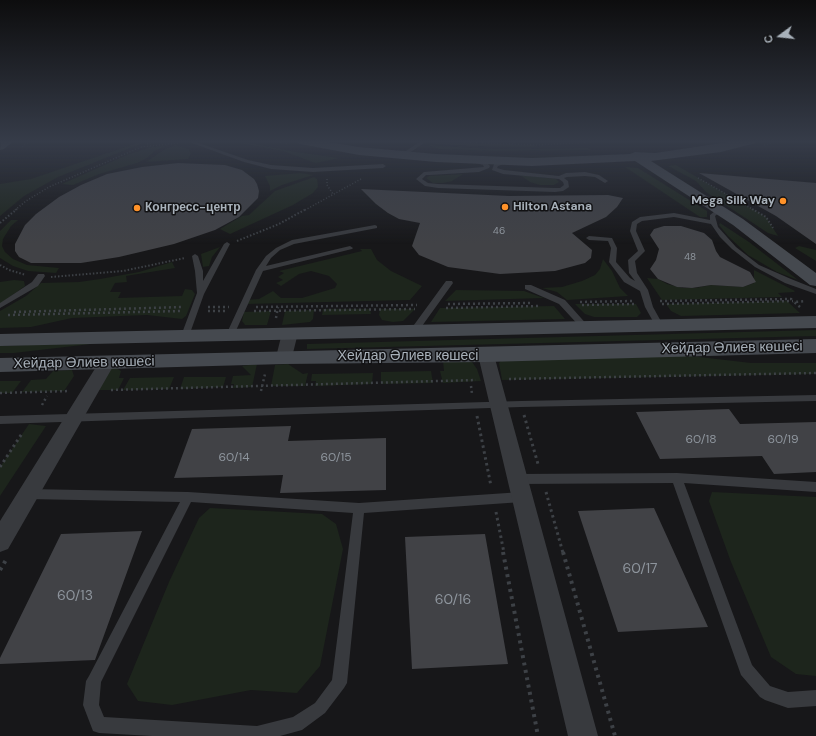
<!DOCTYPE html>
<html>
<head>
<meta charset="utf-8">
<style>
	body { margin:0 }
	#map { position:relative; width:816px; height:736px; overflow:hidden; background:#171719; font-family:"DM Sans",sans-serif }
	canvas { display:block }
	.north { position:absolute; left:760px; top:16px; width:40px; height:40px; -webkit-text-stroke:3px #121214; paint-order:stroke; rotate:255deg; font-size:11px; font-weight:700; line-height:16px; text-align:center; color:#a8b1ba }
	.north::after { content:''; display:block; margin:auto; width:14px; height:18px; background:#a8b1ba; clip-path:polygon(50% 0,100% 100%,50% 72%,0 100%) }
</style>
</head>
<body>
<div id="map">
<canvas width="816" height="736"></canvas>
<div class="north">С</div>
</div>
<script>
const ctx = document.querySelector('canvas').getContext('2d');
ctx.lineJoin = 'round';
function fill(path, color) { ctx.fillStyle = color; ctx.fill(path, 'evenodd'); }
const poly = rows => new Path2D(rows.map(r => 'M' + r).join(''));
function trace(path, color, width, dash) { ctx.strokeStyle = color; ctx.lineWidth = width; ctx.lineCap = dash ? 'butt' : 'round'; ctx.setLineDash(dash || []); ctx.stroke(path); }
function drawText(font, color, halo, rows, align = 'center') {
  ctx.font = font + ' "DM Sans",sans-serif'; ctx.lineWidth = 3; ctx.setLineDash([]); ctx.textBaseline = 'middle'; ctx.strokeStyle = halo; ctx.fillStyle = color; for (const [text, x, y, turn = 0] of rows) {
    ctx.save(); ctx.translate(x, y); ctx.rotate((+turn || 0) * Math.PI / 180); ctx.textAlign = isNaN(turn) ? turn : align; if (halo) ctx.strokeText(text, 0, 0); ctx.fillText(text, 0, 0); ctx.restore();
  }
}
fill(poly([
	[143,141,148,141,58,177,24,196,0,216,0,184,31,179],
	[229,141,239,141,296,152,340,158,315,163,283,151],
	[439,142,533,145,539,147,495,147,435,144],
	[169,145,156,150,147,158,137,163,99,174,73,185,62,184,129,154,152,147],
	[175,145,189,149,191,154,188,159,146,162,165,149],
	[427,145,494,149,588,148,591,150,495,151,439,149],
	[676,165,766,217,778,236,768,233,706,192,696,181,668,166],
	[625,167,638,168,707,211,707,217,700,217],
	[300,173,313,175,282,185,270,191,270,186,265,176],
	[463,174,452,181,443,183,433,183,426,178,429,176],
	[520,175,556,179,559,182,554,185,540,185,530,182],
	[314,177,317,179,318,187,313,193,293,205,230,234,220,229,242,216,249,215,275,191],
	[11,220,18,220,11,226,3,239,2,246,5,252,13,259,27,265,59,268,56,273,28,271,13,266,0,258,0,231],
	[720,223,749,242,798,280,777,272,748,255,728,236,719,225],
	[799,246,816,250,816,261,795,248],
	[220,247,212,257,209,266,203,267,201,254],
	[360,249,371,249,377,260,391,271,422,286,410,300,245,304,245,300,259,299,273,291,281,298,302,298,335,288,337,284,329,276,311,271,299,274,281,286,276,283,283,280,278,277,284,273,279,271,362,251],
	[603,259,612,271,620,288,628,296,567,300,557,292,542,288,562,287,582,281,595,275,600,269],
	[172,262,175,268,126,276,127,282,115,283,110,292,121,292,118,298,182,296,185,289,192,290,195,294,186,316,182,319,147,315,72,318,31,327,0,328,0,311,26,296,41,283,79,282,100,279,139,272],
	[754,270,795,291,794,292,778,293,782,297,662,300,647,278,658,279,667,284,683,288,695,288,711,285,743,287,754,283],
	[14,280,24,281,25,286,0,304,0,282],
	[456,290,524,291,544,298,445,301],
	[787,301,800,313,681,316,671,311,666,304],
	[575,304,636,304,641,313,637,317,594,317,585,314],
	[554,306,565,319,431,322,440,308],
	[323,309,370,309,371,314,322,315],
	[380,309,415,309,403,321,393,322,382,320,379,315],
	[314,310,313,319,310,322,282,325,285,311],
	[271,311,267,325,245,325,242,321,244,312],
	[816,330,816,336,307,349,307,344],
	[108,342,14,353,0,353,0,346],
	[674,354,751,363,816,363,816,374,502,380,499,363,502,360],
	[443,361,472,362,477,369,481,381,443,383,440,371,444,371],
	[257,364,252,387,233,388,234,384,231,384,233,376,251,375,242,366],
	[288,364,303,374,308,373,305,386,271,386,275,365],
	[106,368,116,368,121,371,119,378,124,378,118,390,90,390],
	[72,370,74,376,64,391,22,392,31,380,46,379,53,371],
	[431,371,433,383,381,384,381,372],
	[373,373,372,384,315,386,316,381,311,381,312,374],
	[174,377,169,389,123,390,130,378],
	[184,377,226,377,223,387,180,389],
	[0,381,21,381,12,393,0,393],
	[29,424,46,426,0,496,0,467],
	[712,492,816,497,816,676,796,674,771,657,731,562,709,501],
	[210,508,322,514,336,524,343,549,320,666,297,693,251,690,172,705,138,701,127,684,169,582,199,518]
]), '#1d251c');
fill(poly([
	[178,163,225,165,242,170,254,179,257,184,259,191,258,198,239,217,215,230,174,244,119,257,81,263,31,263,19,257,15,251,15,244,25,225,36,214,59,197,81,185,107,174,142,167],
	[699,173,816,183,816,244,776,216],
	[361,189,509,196,608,195,623,198,617,207,606,217,572,233,592,250,591,258,585,263,555,271,500,274,448,267,419,255,412,246,420,223,399,219,388,213,376,204],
	[664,226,681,226,704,233,712,240,716,251,720,257,750,272,756,282,743,287,711,285,692,288,677,287,658,279,650,269,656,260,659,249,650,235,654,229],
	[729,409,740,424,816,422,816,472,774,474,762,456,660,459,636,412],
	[291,426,288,441,386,438,386,490,280,493,283,475,174,478,192,429],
	[654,508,708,627,618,632,578,511],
	[142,531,95,660,0,664,0,658,61,534],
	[485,534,508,664,412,669,405,537]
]), '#414246');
trace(poly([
	[274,141,288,144],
	[440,141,536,145,616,141],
	[505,141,517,143],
	[571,142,579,141],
	[147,144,155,141],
	[764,145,779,141],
	[22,147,30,141],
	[141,147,178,143],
	[698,178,754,210],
	[327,179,327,185,333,194],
	[15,210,26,201,49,187,141,147],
	[305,210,361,179]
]), '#3d4146', 1.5, [1, 2]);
trace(poly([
	[752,209,766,217,773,228],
	[0,223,17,209],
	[237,241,279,224,306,209],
	[0,265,9,270,26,275],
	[51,277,123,271,185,258]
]), '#3d4146', 2, [1.5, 2]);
trace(poly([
	[660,301,791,299,794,302],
	[580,302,633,301],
	[448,304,531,303],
	[662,304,793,301],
	[582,305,635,304],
	[208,307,229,307],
	[256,307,417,305],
	[800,307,794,302,806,301],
	[446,308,539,306],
	[208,311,227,311],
	[254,311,415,309],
	[14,312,183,307],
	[8,315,181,311],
	[276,318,278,307],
	[509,379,816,373],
	[471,386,472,394],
	[111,390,476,380],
	[261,391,265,374],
	[0,393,70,391],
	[42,405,47,396]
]), '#3d4146', 2.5, [2, 3]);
trace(poly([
	[524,415,538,464],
	[477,416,491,486],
	[0,467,23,432],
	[546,492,563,553],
	[496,512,504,553]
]), '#3d4146', 3, [2.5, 3.5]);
trace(poly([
	[503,552,538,736],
	[563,552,615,736],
	[0,570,6,560]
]), '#3d4146', 4, [3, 4.5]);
fill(poly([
	[186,141,193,141,248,160,271,165,313,168,383,164,386,166,383,168,313,172,271,169,244,162,186,141],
	[421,141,427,141,405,156,401,156,401,154,421,141],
	[474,159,487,163,490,166,489,168,479,172,430,175,426,175,422,179,428,183,438,184,555,188,560,188,564,185,563,182,559,179,503,174,492,170,494,164,504,160,507,162,506,163,498,166,497,168,504,170,559,176,566,173,585,172,599,175,608,181,605,183,595,177,585,176,567,177,564,178,568,181,569,187,563,191,555,192,438,188,425,186,416,179,424,172,484,167,483,165,472,162,471,161,474,159],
	[719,208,722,210,715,216,718,227,736,247,759,265,791,279,816,289,816,294,785,283,755,267,732,249,720,237,711,224,674,217,642,221,637,224,636,231,645,251,635,261,637,273,648,290,653,307,663,325,659,327,655,325,645,307,640,291,624,282,609,262,611,248,608,241,589,240,586,238,589,236,612,238,617,248,616,262,630,278,635,281,629,273,628,260,638,251,630,231,632,222,640,217,674,213,710,220,710,215,719,208],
	[375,225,377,226,377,228,294,244,280,250,271,258,266,266,350,246,353,248,352,249,263,271,234,335,233,337,227,337,226,335,256,270,266,256,276,248,292,240,375,225],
	[227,242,230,244,204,294,189,336,188,338,182,338,181,336,197,293,195,271,192,256,195,254,198,256,203,271,203,281,224,244,227,242],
	[38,274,44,274,45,276,38,286,0,308,0,303,32,282,38,274],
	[446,281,452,281,453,283,417,333,411,333,410,331,411,329,446,281],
	[525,285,531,285,565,300,589,327,585,329,582,329,559,304,525,289,525,285],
	[816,395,816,401,521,407,0,424,0,416,521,401,816,395],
	[677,473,816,482,816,492,684,483,752,665,770,686,788,692,816,690,816,706,788,708,765,700,760,697,741,675,673,483,518,484,514,482,512,479,514,476,518,474,677,473],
	[28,489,188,492,359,503,522,492,526,494,528,497,526,500,522,502,364,513,347,683,344,688,325,713,302,730,280,736,152,736,99,733,93,731,83,705,86,681,89,676,180,502,28,499,24,497,22,494,24,491,28,489],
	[191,502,353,513,332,680,315,703,293,717,257,726,104,717,99,705,101,682,191,502]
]), '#383a3e');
fill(poly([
	[290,328,296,330,298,333,292,357,290,361,284,362,278,361,276,357,282,333,284,330,290,328],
	[486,350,492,351,494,355,598,736,568,736,478,355,480,351,486,350],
	[107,358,113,359,115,363,8,549,0,552,0,521,101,359,107,358]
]), '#383a3e');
fill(poly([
	[14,141,4,149,0,150,1,141,14,141],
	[295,141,322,141,359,147,436,154,532,158,630,154,635,152,655,153,735,141,757,141,756,143,721,152,651,161,743,219,816,273,816,286,810,285,733,225,635,161,532,166,436,162,359,155,300,144,295,141],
	[816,316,816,328,0,346,0,334,816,316],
	[816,339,816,353,486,362,284,364,0,372,0,358,816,339]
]), '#45494f');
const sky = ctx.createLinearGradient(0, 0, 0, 244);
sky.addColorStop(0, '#0d0d0e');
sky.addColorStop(0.58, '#363c49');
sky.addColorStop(1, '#363c4900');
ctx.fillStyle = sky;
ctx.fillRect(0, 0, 816, 244);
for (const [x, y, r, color] of [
	[783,201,4,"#ff9229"],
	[505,207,4,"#ff9229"],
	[137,208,4,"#ff9229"]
]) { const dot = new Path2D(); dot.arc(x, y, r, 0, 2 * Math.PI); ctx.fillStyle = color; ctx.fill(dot); trace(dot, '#121214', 1.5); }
drawText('10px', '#8e959d', null, [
	["46",499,231],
	["48",690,257]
]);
drawText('bold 12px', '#a8b1ba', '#121214', [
	["Mega Silk Way",775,201,"right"],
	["Hilton Astana",513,207],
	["Конгресс-центр",145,208]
], 'left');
drawText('12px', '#8e959d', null, [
	["60/18",701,440],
	["60/19",783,440],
	["60/14",234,458],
	["60/15",336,458]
]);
drawText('14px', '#a8b1ba', '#121214', [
	["Хейдар Әлиев көшесі",732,348,-1],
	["Хейдар Әлиев көшесі",408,356],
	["Хейдар Әлиев көшесі",84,363,-1]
]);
drawText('14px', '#8e959d', null, [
	["60/17",640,569],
	["60/13",75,596],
	["60/16",453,600]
]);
</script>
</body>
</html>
